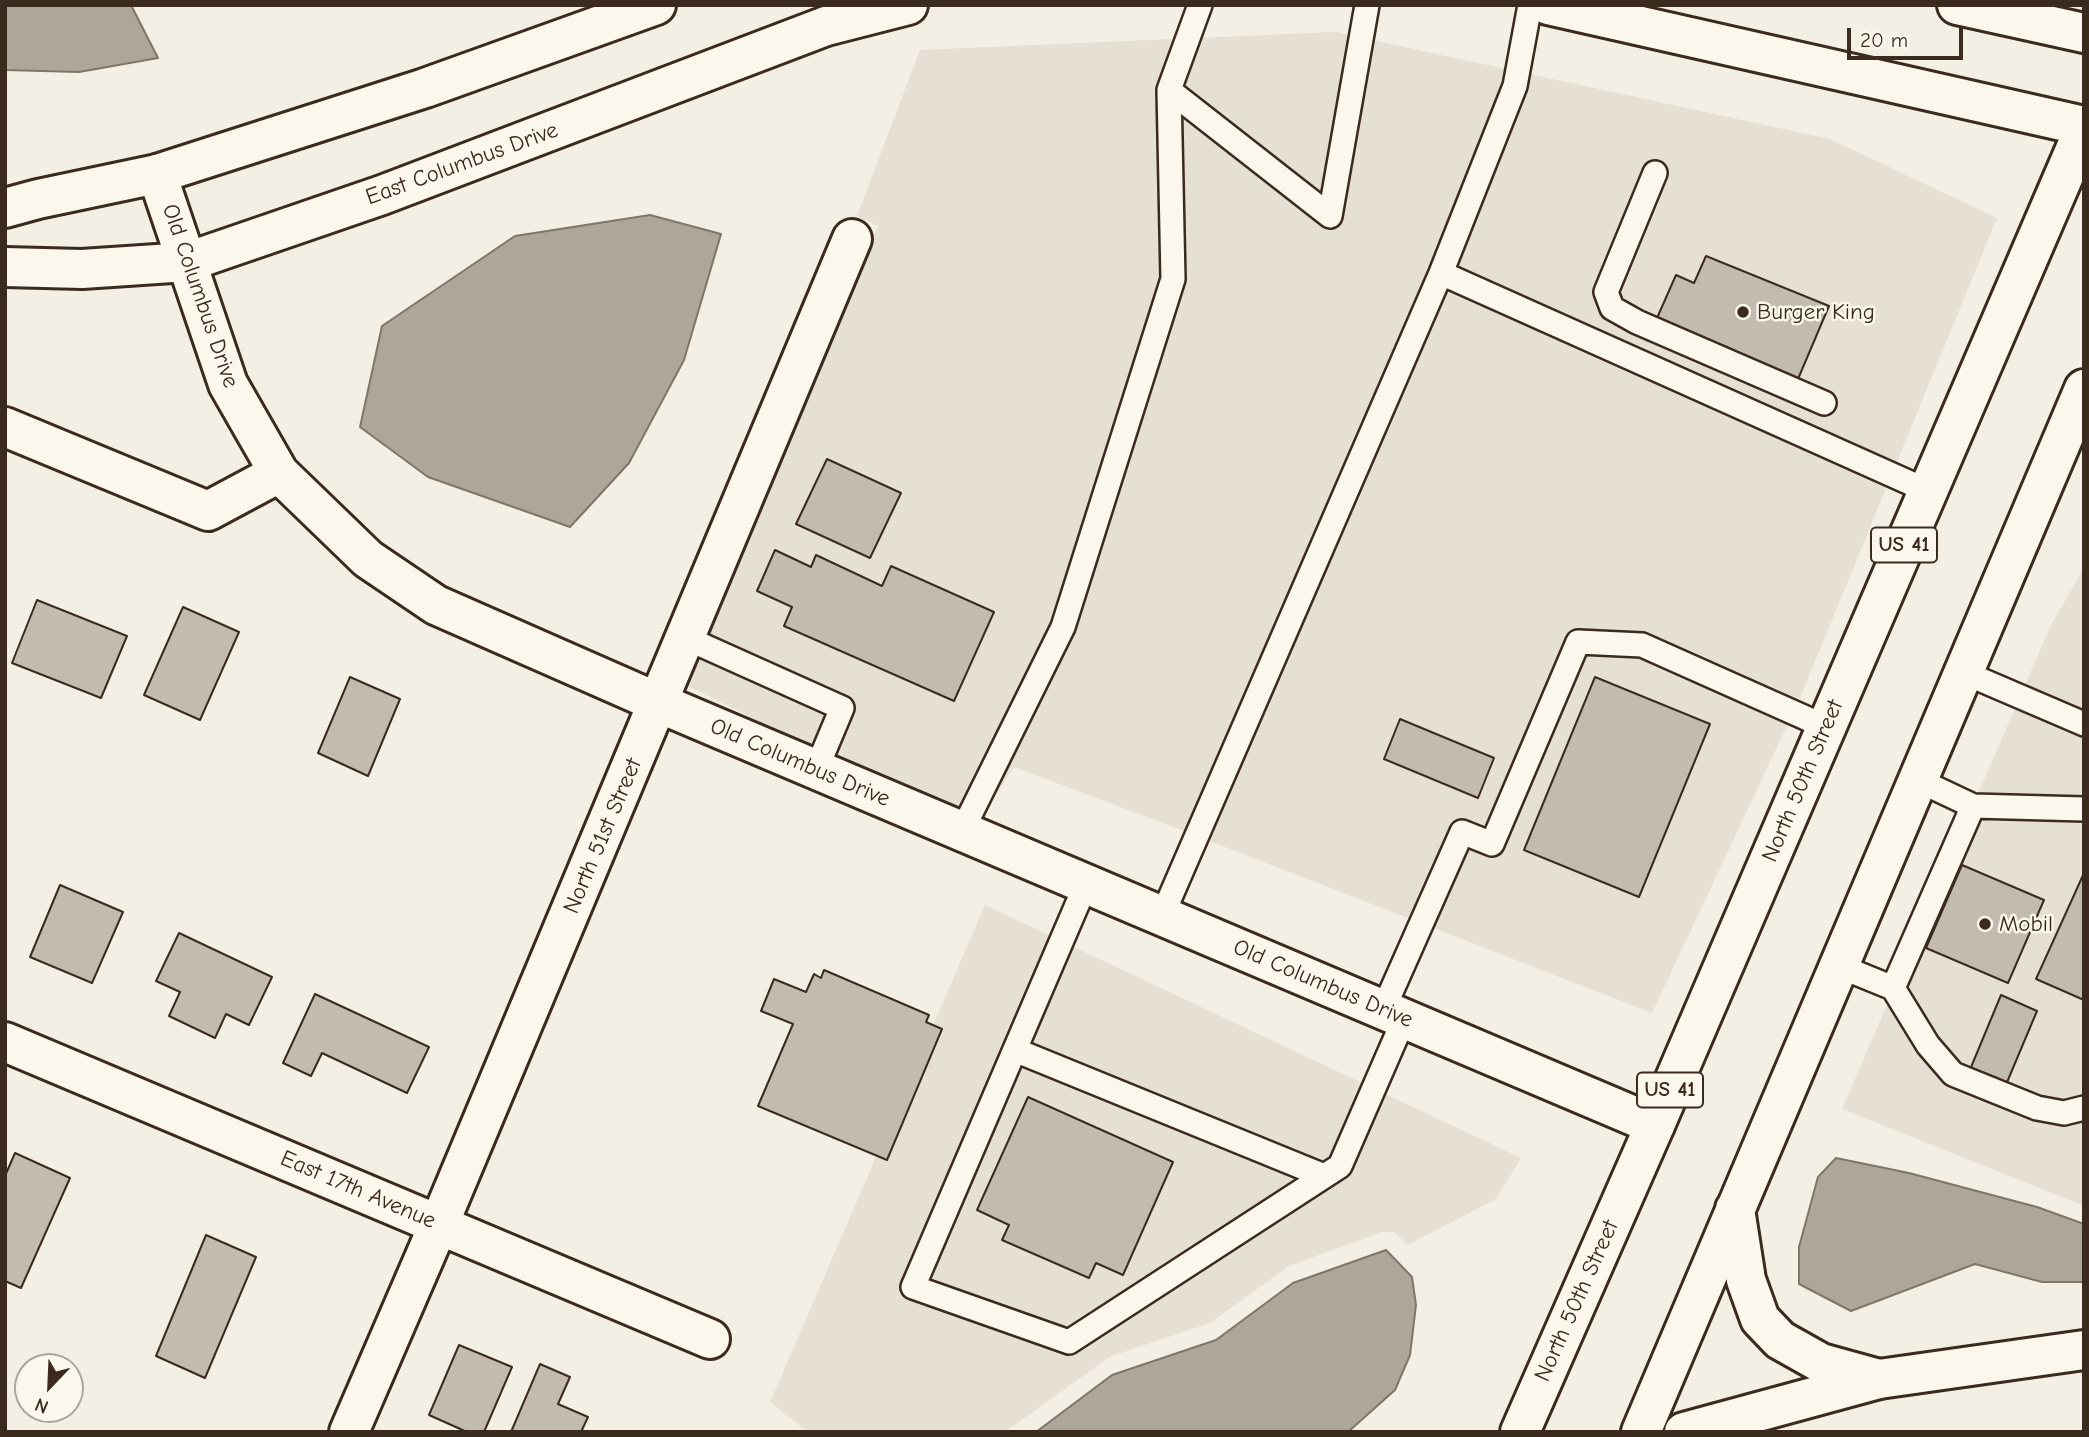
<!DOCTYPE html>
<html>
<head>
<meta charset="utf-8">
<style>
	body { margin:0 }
	#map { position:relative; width:2089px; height:1437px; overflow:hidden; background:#f3efe4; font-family:"Comic Neue",sans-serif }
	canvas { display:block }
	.frame { position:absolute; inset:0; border:7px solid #3b2a1e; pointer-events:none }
	.north { position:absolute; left:14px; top:1353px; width:70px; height:70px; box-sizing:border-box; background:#fbf7ec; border:2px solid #aea59a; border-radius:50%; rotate:203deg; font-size:19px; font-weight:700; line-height:28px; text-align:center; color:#3b2a1e }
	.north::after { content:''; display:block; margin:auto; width:24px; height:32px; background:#3b2a1e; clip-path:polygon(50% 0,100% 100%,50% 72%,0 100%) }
	.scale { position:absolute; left:1847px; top:28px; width:116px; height:32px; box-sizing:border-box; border:4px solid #3b2a1e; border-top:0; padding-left:9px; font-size:21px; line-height:24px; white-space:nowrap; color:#3b2a1e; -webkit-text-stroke:5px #fbf7ec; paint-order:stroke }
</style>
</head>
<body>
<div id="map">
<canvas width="2089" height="1437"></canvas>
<div class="frame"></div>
<div class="north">N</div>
<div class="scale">20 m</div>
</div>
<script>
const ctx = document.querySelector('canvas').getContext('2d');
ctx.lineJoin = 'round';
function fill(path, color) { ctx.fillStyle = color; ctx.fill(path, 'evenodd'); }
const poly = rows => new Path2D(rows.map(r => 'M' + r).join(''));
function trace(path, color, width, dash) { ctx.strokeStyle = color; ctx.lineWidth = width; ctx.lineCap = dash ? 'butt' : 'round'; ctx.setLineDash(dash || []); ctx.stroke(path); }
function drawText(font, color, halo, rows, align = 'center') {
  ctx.font = font + ' "Comic Neue",sans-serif'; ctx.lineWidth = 5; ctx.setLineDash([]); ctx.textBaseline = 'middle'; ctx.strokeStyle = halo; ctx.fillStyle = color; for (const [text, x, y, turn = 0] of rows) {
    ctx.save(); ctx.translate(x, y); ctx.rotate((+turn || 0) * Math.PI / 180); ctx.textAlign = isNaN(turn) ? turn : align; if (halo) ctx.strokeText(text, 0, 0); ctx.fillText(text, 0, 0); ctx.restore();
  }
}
fill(poly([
	[1335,32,1830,139,1997,218,1800,698,1652,1013,1184,831,1014,767,982,816,761,722,688,686,878,226,857,216,920,50],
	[2084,568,2084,1206,1842,1109,2050,627],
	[985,905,1521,1158,1496,1199,1408,1245,1394,1232,1382,1232,1289,1266,1210,1323,1109,1357,1019,1422,1003,1432,808,1432,770,1402]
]), '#e5dfd4');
const water = poly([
	[5,5,131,5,158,58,79,72,5,70,5,5],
	[650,215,721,234,684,360,629,463,570,527,428,477,360,427,382,326,515,236,650,215],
	[1836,1158,1909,1173,2037,1207,2084,1224,2084,1282,2042,1282,1975,1264,1851,1311,1799,1284,1799,1247,1818,1177,1836,1158],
	[1386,1250,1412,1277,1416,1305,1410,1355,1395,1390,1348,1432,1036,1432,1112,1375,1216,1340,1293,1283,1386,1250]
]);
fill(water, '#afa69a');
trace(water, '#817468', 2);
const building = poly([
	[1706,256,1829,306,1798,379,1657,318,1676,275,1694,283,1706,256],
	[827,459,901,493,870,558,796,524,827,459],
	[775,550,811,567,816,555,882,586,891,566,994,612,954,701,784,626,792,607,757,591,775,550],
	[37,600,127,636,101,698,12,663,37,600],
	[183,607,239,632,200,720,144,695,183,607],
	[350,677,400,699,368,776,318,753,350,677],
	[1595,677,1710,724,1639,897,1524,850,1595,677],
	[1400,719,1494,758,1478,798,1384,759,1400,719],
	[1962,865,2044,900,2008,983,1926,948,1962,865],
	[2084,873,2084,1000,2036,979,2084,873],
	[60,885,123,912,92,983,30,957,60,885],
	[179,933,272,977,249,1025,226,1014,215,1038,169,1016,180,992,156,981,179,933],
	[824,970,929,1015,926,1022,942,1029,887,1160,758,1106,793,1024,761,1011,774,979,806,992,814,974,821,978,824,970],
	[315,994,429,1047,407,1093,322,1053,311,1076,283,1063,315,994],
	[2001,995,2037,1011,2005,1087,1969,1072,2001,995],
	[1028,1097,1173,1162,1123,1275,1096,1263,1089,1278,1002,1240,1009,1225,977,1210,1028,1097],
	[15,1153,70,1178,21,1288,5,1281,5,1176,15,1153],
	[206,1235,256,1257,205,1378,156,1356,206,1235],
	[459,1345,512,1367,484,1432,467,1432,429,1415,459,1345],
	[540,1364,570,1377,558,1404,588,1417,581,1432,511,1432,540,1364]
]);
fill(building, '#c3bbb0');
trace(building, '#3b2a1e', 2);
const lane = poly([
	[1169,90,1330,216,1367,5],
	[1655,173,1606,292,1612,308,1637,322,1824,403],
	[1441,273,1928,491],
	[686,638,842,708,816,770],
	[1965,673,2084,724],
	[1918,780,1973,806,2084,809],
	[962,831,1063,627,1173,279,1169,90,1200,5],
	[1086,884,913,1287,1069,1342,1340,1166,1404,1019],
	[1162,916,1441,273,1515,86,1530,5],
	[1839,966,1893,988,1928,1045,1953,1074,2037,1108,2064,1113,2084,1108],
	[1893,988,1973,806],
	[1383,1010,1462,832,1492,844,1578,642,1642,645,1826,727],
	[1015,1050,1324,1176]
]);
const street = poly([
	[157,174,228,384,279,473,368,559,436,605,659,703,1655,1125],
	[5,427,208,511,279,473],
	[5,1042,710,1339],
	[349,1432,439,1224,852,239]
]);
const secondary = poly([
	[1548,5,2084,126],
	[1957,5,2084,33],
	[5,208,38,199,157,174,425,88,656,5],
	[5,267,82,269,187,262,382,195,826,26,908,5]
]);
const primary = poly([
	[1735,1209,1746,1280,1760,1319,1780,1340,1821,1363,1879,1379],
	[1520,1432,1655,1125,2084,129],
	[1641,1432,2084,389]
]);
const highway = poly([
	[1684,1432,1879,1379,2084,1350]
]);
trace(lane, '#3b2a1e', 28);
trace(street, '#3b2a1e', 44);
trace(secondary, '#3b2a1e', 44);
trace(primary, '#3b2a1e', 44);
trace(highway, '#3b2a1e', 44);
trace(lane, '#fbf7ec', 23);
trace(street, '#fbf7ec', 38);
trace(secondary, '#fbf7ec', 38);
trace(primary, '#fbf7ec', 38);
trace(highway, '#fbf7ec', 38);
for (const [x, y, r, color] of [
	[1743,312,7,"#3b2a1e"],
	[1985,924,7,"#3b2a1e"]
]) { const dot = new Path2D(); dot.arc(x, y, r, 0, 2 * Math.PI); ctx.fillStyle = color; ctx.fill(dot); trace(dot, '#fbf7ec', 2.5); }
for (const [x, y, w] of [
	[1904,545,66],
	[1670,1090,66]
]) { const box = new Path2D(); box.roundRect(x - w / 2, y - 17.5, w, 35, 5); ctx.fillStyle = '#fbf7ec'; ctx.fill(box); trace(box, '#3b2a1e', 2); }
drawText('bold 21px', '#3b2a1e', null, [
	["US 41",1904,545],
	["US 41",1670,1090]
]);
drawText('23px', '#3b2a1e', '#fbf7ec', [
	["East Columbus Drive",462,164,-20],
	["Old Columbus Drive",200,296,71],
	["Old Columbus Drive",800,763,23],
	["North 50th Street",1803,781,-67],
	["North 51st Street",603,836,-67],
	["Old Columbus Drive",1323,984,23],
	["East 17th Avenue",358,1190,23],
	["North 50th Street",1577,1301,-66]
]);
drawText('23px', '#3b2a1e', '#fbf7ec', [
	["Burger King",1757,312],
	["Mobil",1999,924]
], 'left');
</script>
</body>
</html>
